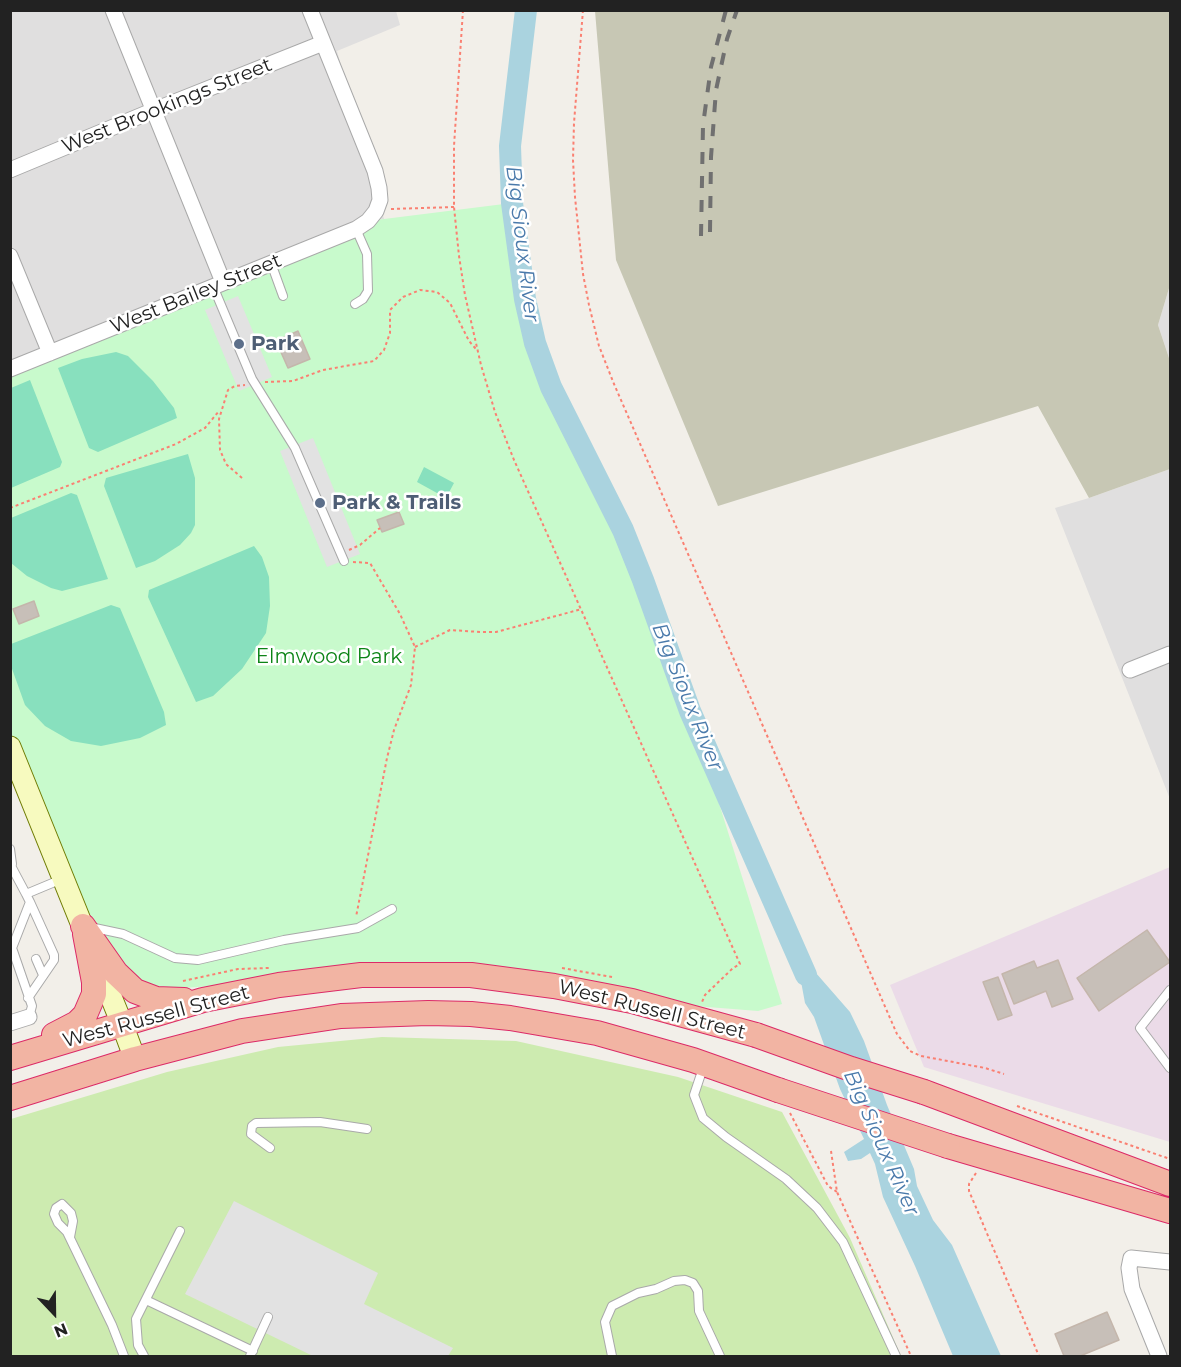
<!DOCTYPE html>
<html>
<head>
<meta charset="utf-8">
<style>
	body { margin:0 }
	#map { position:relative; width:1181px; height:1367px; overflow:hidden; background:#f2efe9; font-family:Montserrat,sans-serif }
	canvas { display:block }
	.frame { position:absolute; inset:0; border:12px solid #222; pointer-events:none }
	.north { position:absolute; left:24px; top:1283px; width:60px; height:60px; -webkit-text-stroke:4px #fff; paint-order:stroke; rotate:158deg; font-size:16px; font-weight:700; line-height:24px; text-align:center; color:#222 }
	.north::after { content:''; display:block; margin:auto; width:21px; height:27px; background:#222; clip-path:polygon(50% 0,100% 100%,50% 72%,0 100%) }
</style>
</head>
<body>
<div id="map">
<canvas width="1181" height="1367"></canvas>
<div class="frame"></div>
<div class="north">N</div>
</div>
<script>
const ctx = document.querySelector('canvas').getContext('2d');
ctx.lineJoin = 'round';
function fill(path, color) { ctx.fillStyle = color; ctx.fill(path, 'evenodd'); }
const poly = rows => new Path2D(rows.map(r => 'M' + r).join(''));
function trace(path, color, width, dash) { ctx.strokeStyle = color; ctx.lineWidth = width; ctx.lineCap = dash ? 'butt' : 'round'; ctx.setLineDash(dash || []); ctx.stroke(path); }
function drawText(font, color, halo, rows, align = 'center') {
  ctx.font = font + ' Montserrat,sans-serif'; ctx.lineWidth = 5; ctx.setLineDash([]); ctx.textBaseline = 'middle'; ctx.strokeStyle = halo; ctx.fillStyle = color; for (const [text, x, y, turn = 0] of rows) {
    ctx.save(); ctx.translate(x, y); ctx.rotate((+turn || 0) * Math.PI / 180); ctx.textAlign = isNaN(turn) ? turn : align; if (halo) ctx.strokeText(text, 0, 0); ctx.fillText(text, 0, 0); ctx.restore();
  }
}
fill(poly([
	[11,11,396,11,400,25,337,51,384,219,368,221,11,369],
	[1170,285,1170,361,1158,325],
	[1170,469,1170,799,1055,508,1089,498]
]), '#e0dfdf');
fill(poly([
	[1170,867,1170,1142,924,1067,890,985]
]), '#ebdbe8');
fill(poly([
	[595,11,1170,11,1170,285,1158,325,1170,361,1170,469,1089,498,1038,406,718,506,616,260]
]), '#c7c7b4');
fill(poly([
	[382,1037,516,1041,678,1077,782,1112,850,1238,901,1356,11,1356,11,1119,167,1072,278,1047]
]), '#cdebb0');
fill(poly([
	[512,203,525,299,535,343,551,387,623,530,667,643,690,711,782,1004,758,1011,632,1001,471,975,323,979,135,991,83,926,11,746,11,368,368,221]
]), '#c8facc');
fill(poly([
	[116,352,128,356,153,381,174,408,177,418,98,452,89,448,58,368,82,359],
	[30,380,62,462,60,467,11,488,11,388],
	[188,454,195,478,195,525,191,533,180,545,155,561,136,568,104,486,106,478],
	[424,467,454,483,446,498,417,482],
	[71,493,77,495,108,579,62,591,51,588,27,576,11,563,11,518],
	[254,546,262,557,269,577,270,606,266,633,242,669,213,696,196,702,148,597,149,590],
	[111,605,120,608,164,712,166,725,140,738,101,746,71,741,45,726,25,705,11,666,11,644]
]), '#88e0be');
fill(poly([
	[238,296,272,377,239,391,205,310],
	[313,438,360,554,327,567,280,451],
	[234,1201,378,1273,364,1304,453,1348,448,1356,313,1356,185,1294]
]), '#e2e2e2');
fill(poly([
	[795,949,850,1012,864,1041,887,1105,914,1169,917,1186,933,1220,952,1245,1001,1356,953,1356,915,1266,883,1197,875,1164,870,1153,861,1159,848,1161,844,1152,864,1139,840,1089,814,1017,805,1003]
]), '#aad3df');
trace(poly([
	[526,10,510,146,512,203,525,299,535,343,551,387,623,530,643,580,690,711,806,975]
]), '#aad3df', 22);
const building = poly([
	[298,331,310,359,288,368,276,341,298,331],
	[399,512,404,524,382,532,377,520,399,512],
	[34,601,39,616,19,624,13,609,34,601],
	[1147,930,1170,962,1099,1011,1077,978,1147,930],
	[1058,960,1073,999,1052,1007,1046,991,1014,1004,1002,974,1034,961,1037,968,1058,960],
	[998,977,1012,1015,998,1020,983,982,998,977],
	[1107,1312,1119,1340,1080,1356,1064,1356,1055,1334,1107,1312]
]);
fill(building, '#c7bfb8');
trace(building, '#c4b6ab', 1.5);
const service = poly([
	[271,263,283,296],
	[213,286,252,379,295,448,344,561],
	[355,304,363,299,368,291,367,254,356,229],
	[10,849,12,864],
	[10,864,26,894,62,879],
	[26,894,30,902,12,948,32,1006,29,1017],
	[90,927,123,934,175,958,198,960,284,940,358,928,392,909],
	[36,959,43,975],
	[1170,990,1140,1028,1170,1068],
	[28,998,54,960,54,955,30,902],
	[703,1068,694,1095,703,1118,726,1137,786,1179,817,1208,843,1242,896,1356],
	[270,1148,251,1134,252,1126,256,1123,320,1122,367,1129],
	[70,1237,73,1221,71,1213,62,1204,56,1208,54,1214,58,1223,67,1232,112,1325,124,1356],
	[146,1300,253,1351],
	[144,1356,138,1345,136,1319,180,1231],
	[250,1356,268,1317],
	[612,1356,605,1322,612,1306,638,1293,656,1289,674,1281,685,1280,693,1283,698,1291,699,1311,720,1356]
]);
const minor = poly([
	[113,10,223,282],
	[10,170,152,111,323,43],
	[10,256,50,353],
	[10,369,356,229,368,221,376,211,380,200,379,188,375,171,310,10],
	[1130,670,1170,654],
	[10,1023,29,1017],
	[1159,1356,1132,1289,1129,1268,1131,1258,1170,1262]
]);
const secondary = poly([
	[10,747,122,1024,135,1059]
]);
const trunk = poly([
	[83,926,116,973,135,991,156,999,184,1000],
	[54,1035,77,1023,85,1015,94,994,94,982,85,934],
	[10,1058,203,1000,279,985,361,975,471,975,554,986,632,1001,756,1035],
	[924,1092,1170,1184],
	[10,1098,135,1059,242,1031,341,1016,428,1013,471,1014,510,1018,597,1033,693,1060,778,1090],
	[948,1146,1170,1211]
]);
trace(service, '#a9a9a9', 10);
trace(minor, '#a9a9a9', 17);
trace(secondary, '#707d05', 23);
trace(trunk, '#dc2a67', 26);
trace(poly([
	[463,10,454,146,454,207,459,256,465,295,481,365,495,412,514,460,740,964,733,968,705,995,702,1002],
	[583,10,574,123,573,160,575,197,583,274,589,305,599,346,614,384,897,1034,910,1051,921,1056,985,1068,1004,1074],
	[391,209,454,207],
	[265,382,293,381,323,370,374,361,384,350,390,333,390,310,403,297,420,290,437,292,450,303,469,341,476,349],
	[242,478,226,464,220,450,219,419,228,390,235,386,245,385],
	[10,508,176,444,205,428,219,411],
	[349,550,360,545,380,528],
	[353,562,370,563,400,614,415,647,411,685,394,730,387,758,356,917],
	[415,647,450,630,480,632,496,632,582,609],
	[562,968,612,977],
	[183,981,238,969,269,968],
	[1017,1106,1170,1159],
	[790,1113,828,1186,837,1192],
	[831,1151,837,1192,911,1356],
	[976,1173,969,1184,969,1191,1039,1356]
]), '#fa8072', 2, [3, 3]);
trace(service, '#fff', 8);
trace(minor, '#fff', 15);
trace(secondary, '#f7fabf', 21);
trace(trunk, '#f2b4a3', 24);
trace(poly([
	[710,232,711,157,716,90,727,39,737,10],
	[701,236,703,125,711,67,726,10]
]), '#707070', 4, [12, 12]);
const trunkBridge = poly([
	[756,1035,851,1069,924,1092],
	[778,1090,948,1146]
]);
trace(trunkBridge, '#dc2a67', 26, []);
trace(trunkBridge, '#f2b4a3', 24);
for (const [x, y, r, color] of [
	[239,344,6,"#5c6f8a"],
	[320,503,6,"#5c6f8a"]
]) { const dot = new Path2D(); dot.arc(x, y, r, 0, 2 * Math.PI); ctx.fillStyle = color; ctx.fill(dot); trace(dot, '#fff', 2); }
drawText('20px', '#222', '#fff', [
	["West Brookings Street",167,106,-22],
	["West Bailey Street",196,294,-22],
	["West Russell Street",652,1010,14],
	["West Russell Street",156,1017,-15]
]);
drawText('bold 20px', '#4e5e75', '#fff', [
	["Park",251,344],
	["Park & Trails",332,503]
], 'left');
drawText('20px', '#0c8416', '#fff', [
	["Elmwood Park",329,657]
]);
drawText('italic 21px', '#4a7aab', '#fff', [
	["Big Sioux River",522,244,83],
	["Big Sioux River",687,697,68],
	["Big Sioux River",881,1143,66]
]);
</script>
</body>
</html>
